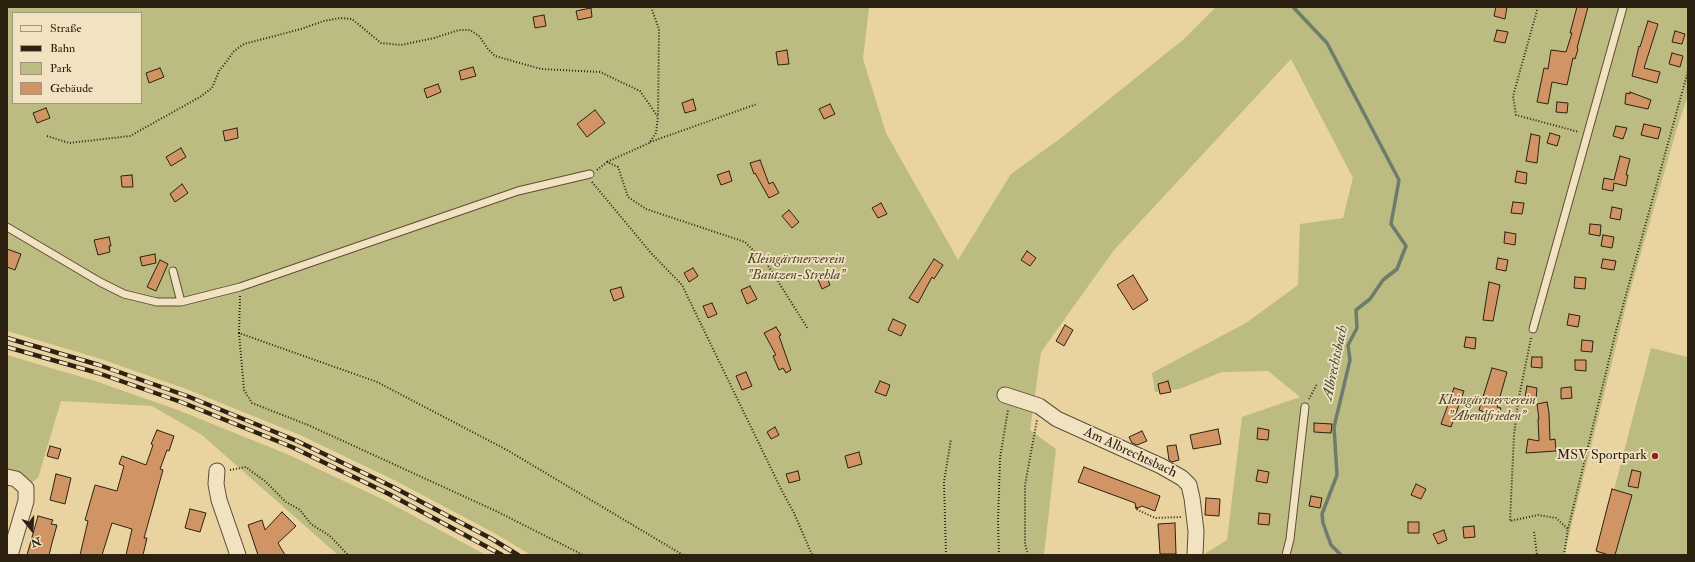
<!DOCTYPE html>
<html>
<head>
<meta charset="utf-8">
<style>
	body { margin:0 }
	#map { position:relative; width:1695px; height:562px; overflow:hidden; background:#e9d3a1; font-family:"IM FELL Double Pica",serif }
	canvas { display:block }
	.frame { position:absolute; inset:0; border:8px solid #2d2212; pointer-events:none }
	.legend { position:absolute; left:12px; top:12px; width:130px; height:92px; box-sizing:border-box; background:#f1e2c2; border:1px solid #a3957c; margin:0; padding:5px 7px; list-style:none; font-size:12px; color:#2d2212 }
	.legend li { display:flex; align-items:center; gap:8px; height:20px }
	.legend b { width:20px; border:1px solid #a3957c }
	.north { position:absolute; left:12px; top:510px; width:40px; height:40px; -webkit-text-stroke:3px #f1e2c2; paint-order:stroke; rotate:162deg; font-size:11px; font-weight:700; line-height:16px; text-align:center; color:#2d2212 }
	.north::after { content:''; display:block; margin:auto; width:14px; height:18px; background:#2d2212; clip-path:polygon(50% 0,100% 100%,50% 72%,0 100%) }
</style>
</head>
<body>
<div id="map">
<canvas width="1695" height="562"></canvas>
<div class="frame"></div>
<ul class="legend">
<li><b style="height:5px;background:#f1e2c2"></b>Straße</li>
<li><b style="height:5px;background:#2d2212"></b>Bahn</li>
<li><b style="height:11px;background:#bbbb82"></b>Park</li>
<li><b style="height:11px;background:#d19565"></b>Gebäude</li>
</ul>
<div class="north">N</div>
</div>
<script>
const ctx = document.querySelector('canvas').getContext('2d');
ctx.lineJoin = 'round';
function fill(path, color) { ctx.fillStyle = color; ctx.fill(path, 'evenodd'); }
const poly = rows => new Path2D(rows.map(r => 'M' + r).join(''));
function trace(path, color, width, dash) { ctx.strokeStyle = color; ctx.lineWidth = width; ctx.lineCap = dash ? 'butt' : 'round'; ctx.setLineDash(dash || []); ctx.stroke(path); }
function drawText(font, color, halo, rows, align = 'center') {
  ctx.font = font + ' "IM FELL Double Pica",serif'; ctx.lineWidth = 3.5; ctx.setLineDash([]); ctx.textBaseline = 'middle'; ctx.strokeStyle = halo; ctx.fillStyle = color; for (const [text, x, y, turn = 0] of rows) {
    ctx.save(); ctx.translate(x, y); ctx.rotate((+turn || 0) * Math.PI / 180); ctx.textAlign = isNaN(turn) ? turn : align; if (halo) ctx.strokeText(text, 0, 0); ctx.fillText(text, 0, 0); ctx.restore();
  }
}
fill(poly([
	[7,7,869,7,863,59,886,133,958,260,1011,174,1061,138,1184,39,1216,7,1688,7,1688,95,1677,128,1628,298,1564,555,1205,555,1206,553,1227,540,1242,417,1300,397,1268,371,1222,372,1179,389,1155,392,1152,373,1246,323,1298,285,1300,224,1343,218,1353,178,1291,59,1114,250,1041,352,1030,430,1056,449,1044,555,531,555,496,534,396,481,300,435,189,390,101,359,7,331],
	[13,13,141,13,141,103,13,103],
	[1651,348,1688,357,1688,555,1597,555],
	[7,355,95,381,178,410,289,455,386,501,486,555,338,555,202,435,152,406,61,401,38,478,28,485,7,475]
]), '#bbbb82');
trace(poly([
	[1293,7,1327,43,1399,180,1391,224,1406,246,1397,269,1383,280,1370,299,1356,310,1357,328,1348,345,1350,360,1334,427,1337,475,1322,514,1323,523,1331,545,1341,555]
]), '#6d7c6b', 3.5);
const building = poly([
	[1496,7,1507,7,1505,19,1494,16,1496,7],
	[1577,7,1588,7,1577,48,1578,49,1575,59,1573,58,1567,85,1552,82,1548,104,1537,102,1544,68,1548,69,1551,50,1566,52,1572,33,1570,33,1577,7],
	[591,8,592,17,578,20,576,11,591,8],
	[544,15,546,26,535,28,533,17,544,15],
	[1648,21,1658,24,1644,68,1660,72,1657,83,1632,76,1639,46,1640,47,1648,21],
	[1497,30,1508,32,1505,43,1494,41,1497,30],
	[1675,31,1685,34,1682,44,1672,42,1675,31],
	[787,50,789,64,778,65,776,52,787,50],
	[1672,53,1683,56,1680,67,1669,64,1672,53],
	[473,67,476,76,461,80,459,71,473,67],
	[160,68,164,77,149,83,146,73,160,68],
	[438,84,441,92,427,98,424,89,438,84],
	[1630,92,1651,100,1648,109,1625,104,1626,93,1630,94,1630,92],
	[693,99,696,110,685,113,682,103,693,99],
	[1557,102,1568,103,1567,113,1556,112,1557,102],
	[830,104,835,114,824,119,819,109,830,104],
	[46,108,50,118,37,123,33,113,46,108],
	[595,110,605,123,587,137,577,124,595,110],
	[1644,124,1661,128,1658,139,1641,135,1644,124],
	[1616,126,1627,128,1623,139,1613,136,1616,126],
	[237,128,238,138,225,141,223,131,237,128],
	[1550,133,1560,136,1557,146,1547,143,1550,133],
	[1531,134,1540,136,1537,163,1526,161,1531,134],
	[181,148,186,157,171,166,166,157,181,148],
	[1620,156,1630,159,1626,175,1628,175,1626,186,1614,183,1613,191,1602,189,1604,178,1614,180,1620,156],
	[760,160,769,184,773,182,779,193,769,198,755,173,754,174,750,163,760,160],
	[729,171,732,181,721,185,717,175,729,171],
	[1517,171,1527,173,1526,184,1515,182,1517,171],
	[132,175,133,187,122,187,121,176,132,175],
	[182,184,188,193,175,202,170,194,182,184],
	[1513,202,1524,203,1522,214,1511,213,1513,202],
	[881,203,887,214,878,218,872,208,881,203],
	[1612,207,1622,209,1620,220,1610,218,1612,207],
	[789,210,799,222,792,228,782,216,789,210],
	[1590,224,1601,225,1600,236,1589,234,1590,224],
	[1505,232,1516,234,1515,245,1504,243,1505,232],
	[1603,235,1614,237,1612,248,1601,246,1603,235],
	[109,237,111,246,109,246,110,252,98,255,94,240,109,237],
	[7,249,21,254,15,270,7,267,7,249],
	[1027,251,1036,258,1030,266,1021,260,1027,251],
	[155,254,156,263,142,266,140,257,155,254],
	[1498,258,1508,260,1506,271,1496,269,1498,258],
	[934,259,943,265,934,279,932,277,918,303,909,298,934,259],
	[1603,259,1616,261,1614,270,1601,268,1603,259],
	[160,260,168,264,156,291,147,287,160,260],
	[693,268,698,276,689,282,684,273,693,268],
	[825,273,830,285,822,289,817,277,825,273],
	[1133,275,1148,300,1133,310,1117,285,1133,275],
	[1575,277,1586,278,1585,289,1574,288,1575,277],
	[1489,282,1500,285,1493,321,1483,320,1489,282],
	[750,286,757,299,747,304,741,290,750,286],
	[621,287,624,297,614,301,610,290,621,287],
	[712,303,717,314,708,318,703,306,712,303],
	[1569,314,1580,316,1578,327,1567,325,1569,314],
	[893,319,906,325,901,336,888,330,893,319],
	[1065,325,1073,330,1064,346,1056,341,1065,325],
	[776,327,781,335,779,336,791,370,786,373,783,368,779,370,773,356,776,355,764,333,776,327],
	[1466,337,1476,338,1475,349,1464,347,1466,337],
	[1582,340,1593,341,1592,352,1581,351,1582,340],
	[1532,357,1542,357,1542,368,1531,367,1532,357],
	[1575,360,1586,360,1586,371,1575,370,1575,360],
	[1492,368,1507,372,1497,407,1501,408,1498,417,1479,410,1492,368],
	[746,372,752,386,742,390,736,376,746,372],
	[880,381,890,385,886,396,875,392,880,381],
	[1168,381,1171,392,1160,394,1158,384,1168,381],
	[1527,386,1537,388,1536,399,1525,397,1527,386],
	[1571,387,1572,398,1561,399,1561,388,1571,387],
	[1454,388,1464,391,1451,427,1441,424,1454,388],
	[1547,402,1549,413,1550,440,1555,439,1556,451,1526,453,1528,439,1539,441,1538,419,1539,419,1537,404,1547,402],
	[1314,423,1332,424,1331,433,1314,432,1314,423],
	[775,427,779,435,771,439,767,432,775,427],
	[1258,428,1269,430,1268,440,1257,439,1258,428],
	[1218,429,1221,444,1193,449,1190,435,1218,429],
	[157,430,174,436,169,451,167,450,160,469,163,470,144,538,147,538,143,555,126,555,132,529,112,523,102,555,80,555,88,521,85,520,95,485,117,491,124,466,119,464,122,456,146,465,153,445,151,444,157,430],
	[1142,431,1147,441,1137,445,1132,443,1129,437,1142,431],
	[1176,445,1179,460,1172,462,1169,460,1167,446,1176,445],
	[50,446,61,449,58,459,47,456,50,446],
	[859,452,862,464,848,468,845,456,859,452],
	[1084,467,1160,496,1155,511,1142,506,1136,509,1135,503,1078,482,1084,467],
	[1258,470,1269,472,1267,483,1256,481,1258,470],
	[1632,470,1641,472,1638,488,1628,486,1632,470],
	[798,471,800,480,789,483,786,474,798,471],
	[56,474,71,478,65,504,50,500,56,474],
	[1416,484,1426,489,1421,499,1411,495,1416,484],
	[1612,489,1632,495,1615,555,1605,555,1606,554,1596,551,1612,489],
	[1311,496,1322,498,1320,508,1309,506,1311,496],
	[1206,498,1220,499,1219,516,1205,515,1206,498],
	[190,509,206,513,200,532,185,528,190,509],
	[282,512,296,526,278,543,285,555,258,555,248,525,262,520,265,530,282,512],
	[1259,513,1270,514,1269,525,1258,524,1259,513],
	[38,516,53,520,51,524,57,525,52,543,49,555,27,555,38,516],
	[1408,522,1419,522,1419,533,1408,533,1408,522],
	[1175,523,1176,554,1160,554,1158,524,1175,523],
	[1474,526,1475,537,1464,538,1463,527,1474,526],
	[1444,530,1447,540,1438,544,1433,534,1444,530]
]);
fill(building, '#d19565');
trace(building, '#2d2212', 1);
const service = poly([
	[7,227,100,282,124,294,157,302,181,302,240,287,518,191,590,174],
	[173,271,181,302],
	[1533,329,1623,7],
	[1286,555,1290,539,1305,407]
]);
const minor = poly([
	[1005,395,1039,406,1057,419,1161,466,1182,478,1189,485,1192,498,1196,531,1195,555],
	[217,471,216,484,219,500,238,555],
	[7,477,16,479,26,488,26,501,10,555]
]);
trace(service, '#5c4e36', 9);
trace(minor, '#5c4e36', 17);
trace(poly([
	[651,7,659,29,658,116],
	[1538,7,1513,96,1516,115,1579,132],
	[47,136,69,143,130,136,200,97,212,88,219,71,227,61,234,51,244,44,301,29,324,21,340,18,352,19,381,43,401,45,434,38,459,30,470,30,479,36,488,49,495,56,541,69,600,72,640,91,658,117,656,133,649,143,607,162],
	[650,142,757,104],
	[597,170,607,162,618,167,628,197,646,209,745,242,767,264,808,329],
	[592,182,651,253,682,285,782,491,794,513,812,555],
	[240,296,239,333,377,382,507,450,683,555],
	[239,333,244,390,252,403,308,425,496,511,583,555],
	[1531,338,1518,402,1514,435,1510,521,1538,515,1556,518,1568,529],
	[1309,399,1317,384],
	[230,470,246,467,251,471,265,481,286,502,300,510,311,524,330,536,348,555],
	[1137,507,1136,509,1155,518,1181,517],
	[1534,532,1537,555],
	[946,555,944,482,951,439],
	[999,555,998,522,1000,458,1008,410],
	[1028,555,1025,544,1025,485,1037,420],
	[1564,555,1568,529,1616,331,1688,71]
]), '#2d2212', 2, [1, 2]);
trace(service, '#f1e2c2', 7);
trace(minor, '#f1e2c2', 15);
const rail = poly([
	[7,338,99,365,187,396,297,441,393,487,492,539,518,555],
	[7,347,98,373,181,402,292,447,389,494,502,555]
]);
trace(rail, '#2d2212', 4.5);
trace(rail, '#f1e2c2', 3, [9]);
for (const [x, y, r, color] of [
	[1655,456,4,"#8f2418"]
]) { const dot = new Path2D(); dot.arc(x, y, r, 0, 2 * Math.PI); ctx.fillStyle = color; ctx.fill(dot); trace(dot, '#f1e2c2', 1.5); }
drawText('italic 14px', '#50482e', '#f1e2c2', [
	["Kleingärtnerverein",796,260],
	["\"Bautzen-Strehla\"",796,276],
	["Kleingärtnerverein",1487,401],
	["\"Abendfrieden\"",1487,417]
]);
drawText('14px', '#2d2212', '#f1e2c2', [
	["Am Albrechtsbach",1130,453,25]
]);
drawText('14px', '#2d2212', '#f1e2c2', [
	["MSV Sportpark",1647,456]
], 'right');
drawText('italic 15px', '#4d4f3e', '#f1e2c2', [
	["Albrechtsbach",1336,363,-78]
]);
</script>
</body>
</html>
